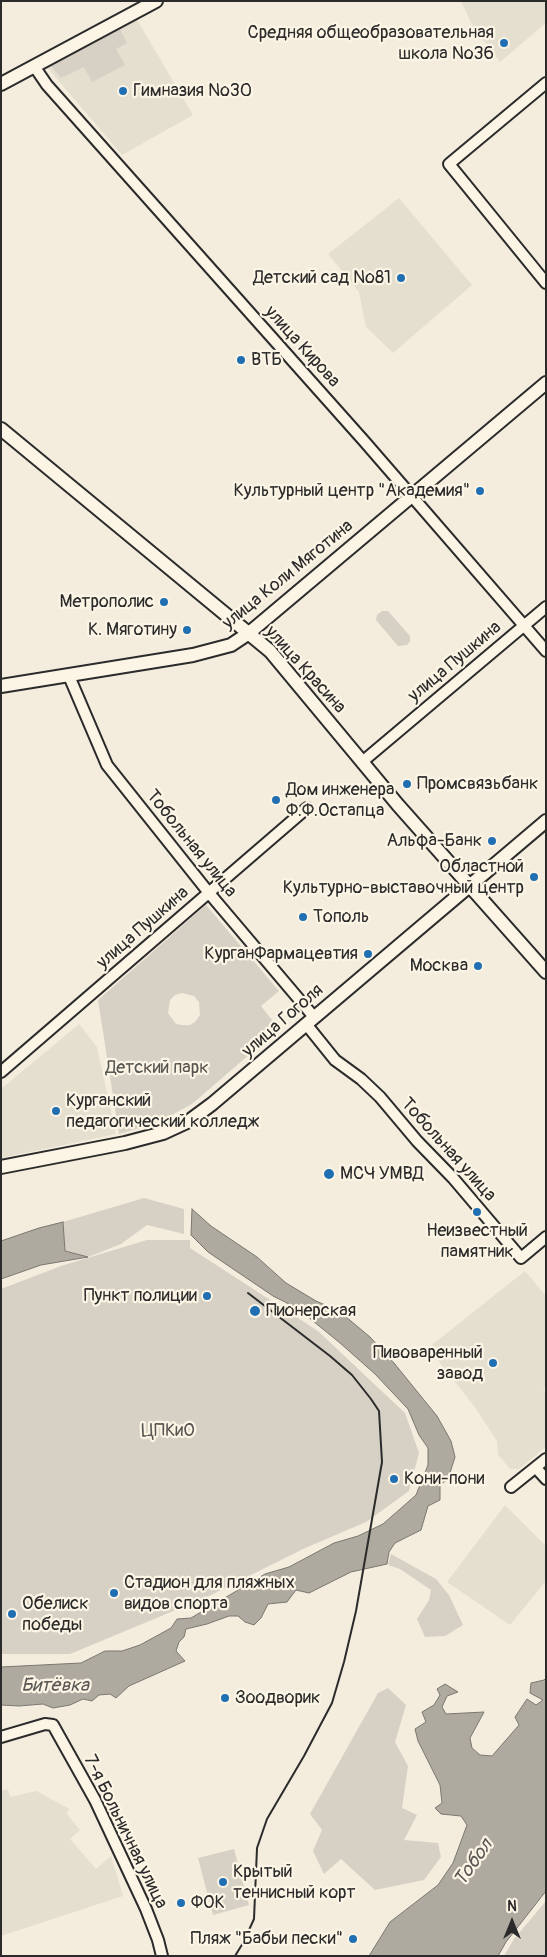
<!DOCTYPE html>
<html>
<head>
<meta charset="utf-8">
<style>
	body { margin:0 }
	#map { position:relative; width:547px; height:1957px; overflow:hidden; background:#f4edde; font-family:Pangolin,sans-serif }
	canvas { display:block }
	.frame { position:absolute; inset:0; border:2px solid #2b2b2b; pointer-events:none }
	.north { position:absolute; left:487px; top:1897px; width:50px; height:50px; -webkit-text-stroke:4px #fcf5e5; paint-order:stroke; rotate:0deg; font-size:14px; font-weight:700; line-height:20px; text-align:center; color:#2b2b2b }
	.north::after { content:''; display:block; margin:auto; width:18px; height:22px; background:#2b2b2b; clip-path:polygon(50% 0,100% 100%,50% 72%,0 100%) }
</style>
</head>
<body>
<div id="map">
<canvas width="547" height="1957"></canvas>
<div class="frame"></div>
<div class="north">N</div>
</div>
<script>
const ctx = document.querySelector('canvas').getContext('2d');
ctx.lineJoin = 'round';
function fill(path, color) { ctx.fillStyle = color; ctx.fill(path, 'evenodd'); }
const poly = rows => new Path2D(rows.map(r => 'M' + r).join(''));
function trace(path, color, width, dash) { ctx.strokeStyle = color; ctx.lineWidth = width; ctx.lineCap = dash ? 'butt' : 'round'; ctx.setLineDash(dash || []); ctx.stroke(path); }
function drawText(font, color, halo, rows, align = 'center') {
  ctx.font = font + ' Pangolin,sans-serif'; ctx.lineWidth = 4.5; ctx.setLineDash([]); ctx.textBaseline = 'middle'; ctx.strokeStyle = halo; ctx.fillStyle = color; for (const [text, x, y, turn = 0] of rows) {
    ctx.save(); ctx.translate(x, y); ctx.rotate((+turn || 0) * Math.PI / 180); ctx.textAlign = isNaN(turn) ? turn : align; if (halo) ctx.strokeText(text, 0, 0); ctx.fillText(text, 0, 0); ctx.restore();
  }
}
fill(poly([
	[461,1,546,1,546,23,500,62,472,25],
	[136,18,193,115,122,155,46,66],
	[399,198,472,285,393,353,366,327,359,292,328,254],
	[79,1024,97,1047,116,1134,1,1158,1,1089],
	[525,1271,546,1296,546,1386,543,1389,546,1393,546,1447,519,1469,510,1469,498,1455,497,1441,474,1406,428,1348],
	[505,1505,546,1546,546,1581,510,1625,447,1582],
	[8,1789,10,1797,36,1791,70,1809,66,1813,80,1830,70,1839,96,1869,111,1856,123,1896,1,1936,1,1791]
]), '#e5dfd0');
fill(poly([
	[120,29,127,43,116,49,125,65,92,82,84,67,61,78,51,66],
	[382,611,388,611,410,636,410,641,407,645,398,646,376,620,377,615],
	[206,905,279,991,261,1006,279,1029,192,1104,157,1123,119,1134,98,1000],
	[182,993,194,996,199,1002,200,1015,195,1022,190,1025,182,1025,176,1024,168,1013,170,1000,175,995],
	[144,1198,184,1209,184,1234,147,1225,121,1244,88,1257,65,1251,63,1222],
	[147,1240,190,1240,190,1248,318,1331,405,1413,419,1453,409,1491,366,1522,303,1549,207,1597,70,1654,1,1654,1,1289,61,1266],
	[391,1554,436,1579,449,1595,463,1625,445,1636,425,1637,417,1619,429,1600,431,1590,400,1569,388,1565],
	[388,1688,406,1705,395,1742,408,1766,402,1808,417,1815,404,1840,438,1843,441,1857,424,1880,375,1890,341,1859,324,1874,313,1851,322,1830,310,1814,378,1693],
	[234,1849,249,1905,213,1915,198,1858],
	[546,1901,546,1956,504,1956,514,1939]
]), '#d6d1c4');
const water = poly([
	[192,1209,211,1226,257,1257,286,1283,316,1301,339,1311,370,1337,394,1363,437,1416,451,1441,455,1457,448,1479,440,1485,440,1500,428,1506,421,1530,395,1543,389,1552,387,1564,351,1572,309,1593,296,1590,287,1602,268,1604,261,1618,254,1625,245,1622,238,1616,229,1616,207,1624,186,1629,184,1637,179,1642,176,1651,185,1661,129,1686,116,1698,110,1694,99,1695,92,1701,83,1699,70,1705,53,1708,43,1704,19,1706,1,1705,1,1667,81,1663,105,1651,122,1651,140,1645,171,1628,177,1619,191,1618,265,1574,289,1567,334,1543,358,1536,383,1524,416,1495,428,1465,428,1448,419,1435,408,1409,375,1374,340,1343,297,1308,273,1296,208,1252,191,1235,192,1209],
	[63,1222,65,1251,88,1257,41,1265,1,1279,1,1241,39,1228,63,1222],
	[546,1678,546,1891,506,1942,498,1956,369,1956,390,1922,438,1885,453,1863,467,1825,461,1816,441,1814,435,1808,442,1803,440,1785,418,1741,415,1729,426,1722,422,1712,434,1705,440,1695,437,1689,445,1684,458,1692,447,1696,442,1707,446,1714,484,1712,470,1738,472,1748,480,1755,492,1756,519,1725,515,1717,527,1699,536,1705,543,1700,530,1693,531,1683,544,1680,546,1678]
]);
fill(water, '#afaaa0');
trace(water, '#7a7771', 1);
const minor = poly([
	[34,66,47,85,364,441,546,651],
	[546,83,449,164,546,283],
	[69,676,107,765,209,893,314,1017],
	[362,762,546,607],
	[306,1024,335,1060,361,1079,380,1097,417,1141,453,1178,521,1258,546,1237],
	[1,1072,307,808],
	[536,1468,546,1479],
	[511,1487,546,1459],
	[1,1737,45,1724,53,1725,95,1800,146,1909,158,1940,162,1956]
]);
const major = poly([
	[1,84,156,1],
	[1,429,270,651,398,805,546,972],
	[1,686,193,655,231,645,249,633,546,383],
	[1,1167,125,1143,163,1133,189,1121,212,1104,546,821]
]);
trace(minor, '#2b2b2b', 14);
trace(major, '#2b2b2b', 16);
trace(minor, '#fcf5e5', 10);
trace(major, '#fcf5e5', 12);
trace(poly([
	[235,1956,243,1943,254,1919,257,1848,267,1819,304,1756,332,1703,344,1662,356,1611,382,1462,379,1411,371,1399,352,1375,330,1356,248,1293]
]), '#2b2b2b', 2);
for (const [x, y, r, color] of [
	[504,43,5,"#1f6fb2"],
	[123,91,5,"#1f6fb2"],
	[401,278,5,"#1f6fb2"],
	[241,360,5,"#1f6fb2"],
	[480,491,5,"#1f6fb2"],
	[164,602,5,"#1f6fb2"],
	[187,630,5,"#1f6fb2"],
	[407,784,5,"#1f6fb2"],
	[276,800,5,"#1f6fb2"],
	[492,841,5,"#1f6fb2"],
	[534,877,5,"#1f6fb2"],
	[303,917,5,"#1f6fb2"],
	[368,954,5,"#1f6fb2"],
	[478,966,5,"#1f6fb2"],
	[56,1111,5,"#1f6fb2"],
	[329,1174,6,"#1f6fb2"],
	[477,1212,5,"#1f6fb2"],
	[207,1296,5,"#1f6fb2"],
	[255,1311,6,"#1f6fb2"],
	[493,1363,5,"#1f6fb2"],
	[394,1479,5,"#1f6fb2"],
	[114,1593,5,"#1f6fb2"],
	[12,1614,5,"#1f6fb2"],
	[225,1698,5,"#1f6fb2"],
	[223,1882,5,"#1f6fb2"],
	[181,1903,5,"#1f6fb2"],
	[353,1939,5,"#1f6fb2"]
]) { const dot = new Path2D(); dot.arc(x, y, r, 0, 2 * Math.PI); ctx.fillStyle = color; ctx.fill(dot); trace(dot, '#fcf5e5', 2); }
drawText('18px', '#2b2b2b', '#fcf5e5', [
	["Средняя общеобразовательная",494,33,"right"],
	["школа №36",494,54,"right"],
	["Гимназия №30",133,91],
	["Детский сад №81",391,278,"right"],
	["ВТБ",251,360],
	["Культурный центр \"Академия\"",470,491,"right"],
	["Метрополис",154,602,"right"],
	["К. Мяготину",177,630,"right"],
	["Промсвязьбанк",417,784],
	["Дом инженера",286,790],
	["Ф.Ф.Остапца",286,811],
	["Альфа-Банк",482,841,"right"],
	["Областной",524,867,"right"],
	["Культурно-выставочный центр",524,888,"right"],
	["Тополь",313,917],
	["КурганФармацевтия",358,954,"right"],
	["Москва",468,966,"right"],
	["Курганский",66,1101],
	["педагогический колледж",66,1122],
	["МСЧ УМВД",340,1174],
	["Неизвестный",477,1231,"center"],
	["памятник",477,1252,"center"],
	["Пункт полиции",197,1296,"right"],
	["Пионерская",266,1311],
	["Пивоваренный",483,1353,"right"],
	["завод",483,1374,"right"],
	["Кони-пони",404,1479],
	["Стадион для пляжных",124,1583],
	["видов спорта",124,1604],
	["Обелиск",22,1604],
	["победы",22,1625],
	["Зоодворик",235,1698],
	["Крытый",233,1872],
	["теннисный корт",233,1893],
	["ФОК",191,1903],
	["Пляж \"Бабьи пески\"",343,1939,"right"]
], 'left');
drawText('18px', '#2b2b2b', '#fcf5e5', [
	["улица Кирова",302,347,48],
	["улица Коли Мяготина",288,575,-39],
	["улица Пушкина",455,662,-40],
	["улица Красина",305,670,48],
	["Тобольная улица",191,844,51],
	["улица Пушкина",143,928,-41],
	["улица Гоголя",283,1021,-41],
	["Тобольная улица",448,1150,48],
	["7-я Больничная улица",125,1832,64]
]);
drawText('18px', '#565451', '#fcf5e5', [
	["Детский парк",157,1068],
	["ЦПКиО",168,1431]
]);
drawText('italic 19px', '#595754', '#fcf5e5', [
	["Битёвка",55,1686],
	["Тобол",474,1863,-55]
]);
</script>
</body>
</html>
